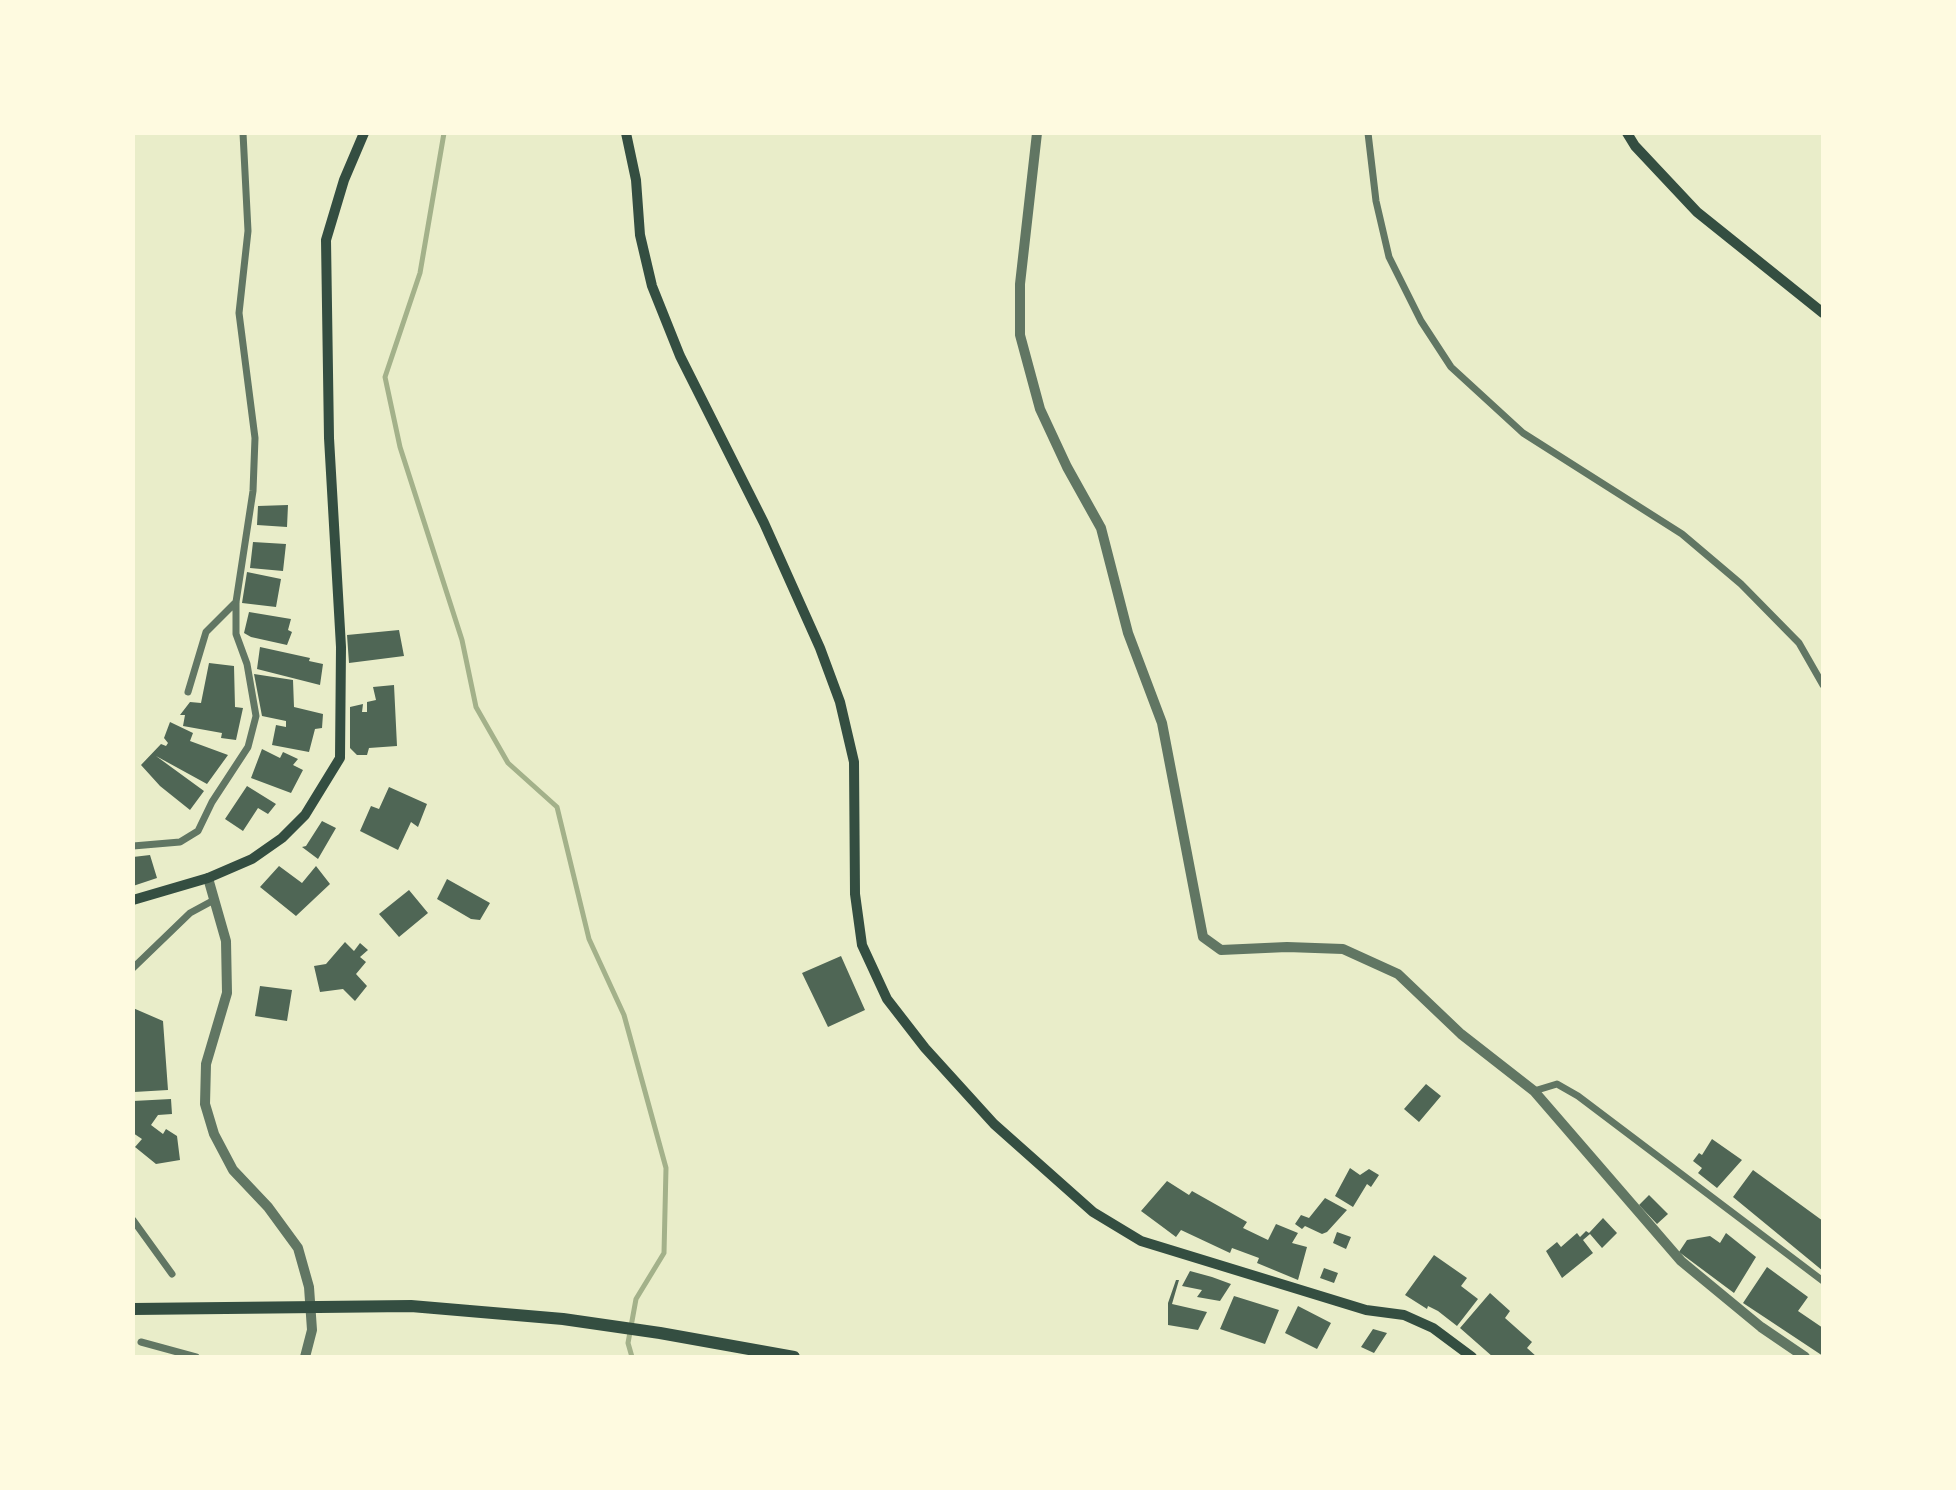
<!DOCTYPE html>
<html>
<head>
<meta charset="utf-8">
<style>
	body { margin:0 }
	#map { position:relative; width:1956px; height:1490px; overflow:hidden; background:#e9edc9; font-family:"Work Sans",sans-serif }
	canvas { display:block }
	.frame { position:absolute; inset:0; border:135px solid #fefae0; pointer-events:none }
</style>
</head>
<body>
<div id="map">
<canvas width="1956" height="1490"></canvas>
<div class="frame"></div>
</div>
<script>
const ctx = document.querySelector('canvas').getContext('2d');
ctx.lineJoin = 'round';
const poly = rows => new Path2D(rows.map(r => 'M' + r).join(''));
function trace(path, color, width, dash) { ctx.strokeStyle = color; ctx.lineWidth = width; ctx.lineCap = dash ? 'butt' : 'round'; ctx.setLineDash(dash || []); ctx.stroke(path); }
function fill(path, color) { ctx.fillStyle = color; ctx.fill(path, 'evenodd'); }
trace(poly([
	[444,133,420,273,385,377,400,447,462,640,476,707,508,763,557,807,589,939,624,1015,666,1168,664,1253,636,1299,628,1343,632,1357]
]), '#a3b18a', 5);
fill(poly([
	[288,505,287,527,257,525,258,506],
	[253,542,286,544,283,571,250,568],
	[247,572,281,579,276,607,242,603],
	[249,612,291,619,288,630,292,632,287,645,251,637,244,633],
	[399,630,404,656,349,663,347,635],
	[260,647,310,658,309,661,323,664,320,685,257,669],
	[209,663,234,666,235,707,243,708,236,740,221,738,222,733,183,726,185,715,180,715,190,702,201,703],
	[254,674,293,680,294,707,323,714,322,728,315,729,309,752,272,745,276,725,286,727,286,721,262,716],
	[394,685,397,746,369,748,367,755,357,755,350,748,350,707,363,704,362,712,367,712,367,702,376,700,373,687],
	[170,722,193,733,190,741,228,755,207,784,156,756,204,791,190,810,160,786,141,765,161,744,166,746,168,743,164,738],
	[262,749,280,758,283,752,298,759,293,765,303,770,291,793,251,778],
	[247,786,276,804,268,814,258,808,243,831,225,819],
	[389,787,427,804,418,827,411,822,398,850,360,831,371,806,379,809],
	[322,821,336,828,318,859,302,847,306,846],
	[150,855,157,878,133,886,133,857],
	[279,866,302,883,316,866,330,884,296,916,260,887],
	[447,879,490,903,480,920,471,919,437,899],
	[409,890,428,913,399,937,379,914],
	[345,942,354,951,360,943,368,950,360,957,366,962,356,974,367,986,355,1001,343,989,320,992,314,966,326,964],
	[841,956,865,1010,828,1027,802,973],
	[260,986,292,990,287,1021,255,1016],
	[133,1008,163,1021,168,1090,134,1092],
	[1426,1084,1441,1096,1419,1122,1404,1109],
	[171,1099,172,1114,158,1115,151,1125,163,1134,166,1129,177,1136,180,1160,156,1164,135,1147,142,1139,133,1133,133,1101],
	[1712,1139,1742,1160,1717,1188,1698,1173,1702,1168,1693,1161,1699,1153,1702,1155],
	[1350,1168,1360,1175,1369,1169,1379,1175,1371,1187,1367,1184,1353,1207,1335,1196],
	[1753,1170,1823,1221,1823,1271,1733,1197],
	[1167,1181,1189,1195,1192,1191,1247,1222,1243,1228,1268,1240,1276,1224,1298,1233,1292,1243,1307,1247,1298,1280,1257,1263,1259,1258,1232,1248,1230,1253,1181,1230,1176,1237,1164,1228,1141,1211],
	[1649,1195,1668,1214,1657,1224,1639,1205],
	[1325,1198,1347,1210,1327,1232,1322,1234,1305,1226,1302,1229,1295,1224,1301,1215,1309,1218],
	[1603,1218,1617,1233,1602,1248,1590,1234,1583,1240,1593,1253,1562,1278,1546,1251,1557,1242,1561,1247,1577,1233,1580,1237,1586,1231,1589,1233],
	[1337,1232,1351,1237,1346,1249,1333,1243],
	[1726,1233,1756,1257,1734,1293,1679,1252,1687,1240,1710,1236,1720,1243],
	[1434,1255,1467,1278,1461,1286,1478,1299,1457,1326,1438,1311,1428,1306,1427,1309,1405,1295],
	[1767,1267,1808,1297,1798,1311,1823,1328,1823,1356,1743,1303],
	[1324,1268,1338,1273,1334,1283,1320,1278],
	[1190,1271,1212,1277,1231,1284,1220,1301,1197,1297,1202,1290,1182,1286],
	[1176,1280,1179,1280,1172,1304,1207,1312,1198,1330,1168,1325,1168,1303],
	[1490,1293,1510,1311,1505,1318,1532,1342,1527,1348,1537,1357,1493,1357,1460,1328],
	[1234,1296,1279,1310,1265,1344,1220,1329],
	[1298,1306,1331,1323,1317,1349,1285,1333],
	[1373,1329,1387,1333,1374,1353,1361,1347]
]), '#4f6655');
trace(poly([
	[1368,133,1376,201,1389,257,1421,321,1451,367,1523,433,1682,534,1741,584,1799,643,1823,685],
	[188,692,206,632,236,602],
	[133,846,180,842,198,831,212,802,248,747,256,716,247,664,236,634,236,602,253,491,255,438,239,313,248,231,243,133],
	[133,968,190,913,214,900],
	[1534,1091,1557,1084,1578,1096,1823,1281],
	[133,1220,172,1274],
	[141,1342,196,1357]
]), '#617663', 7);
trace(poly([
	[1037,133,1020,284,1020,335,1040,409,1067,467,1101,528,1128,633,1162,723,1203,937,1221,950,1287,947,1343,949,1398,974,1461,1034,1534,1091,1681,1261,1761,1327,1805,1357],
	[208,878,226,941,227,993,206,1064,205,1104,214,1134,233,1170,268,1207,298,1248,309,1287,312,1330,305,1357]
]), '#617663', 10);
trace(poly([
	[626,133,636,180,640,235,652,286,680,356,764,523,820,648,840,702,854,762,855,894,862,945,887,999,925,1048,994,1124,1093,1212,1141,1241,1366,1310,1404,1315,1433,1328,1472,1357],
	[1627,133,1635,146,1697,212,1823,313],
	[133,900,208,878,252,859,282,838,305,815,340,758,341,647,329,438,326,240,344,180,364,133]
]), '#344e41', 10);
trace(poly([
	[133,1309,411,1306,563,1319,660,1333,794,1357]
]), '#344e41', 12);
</script>
</body>
</html>
